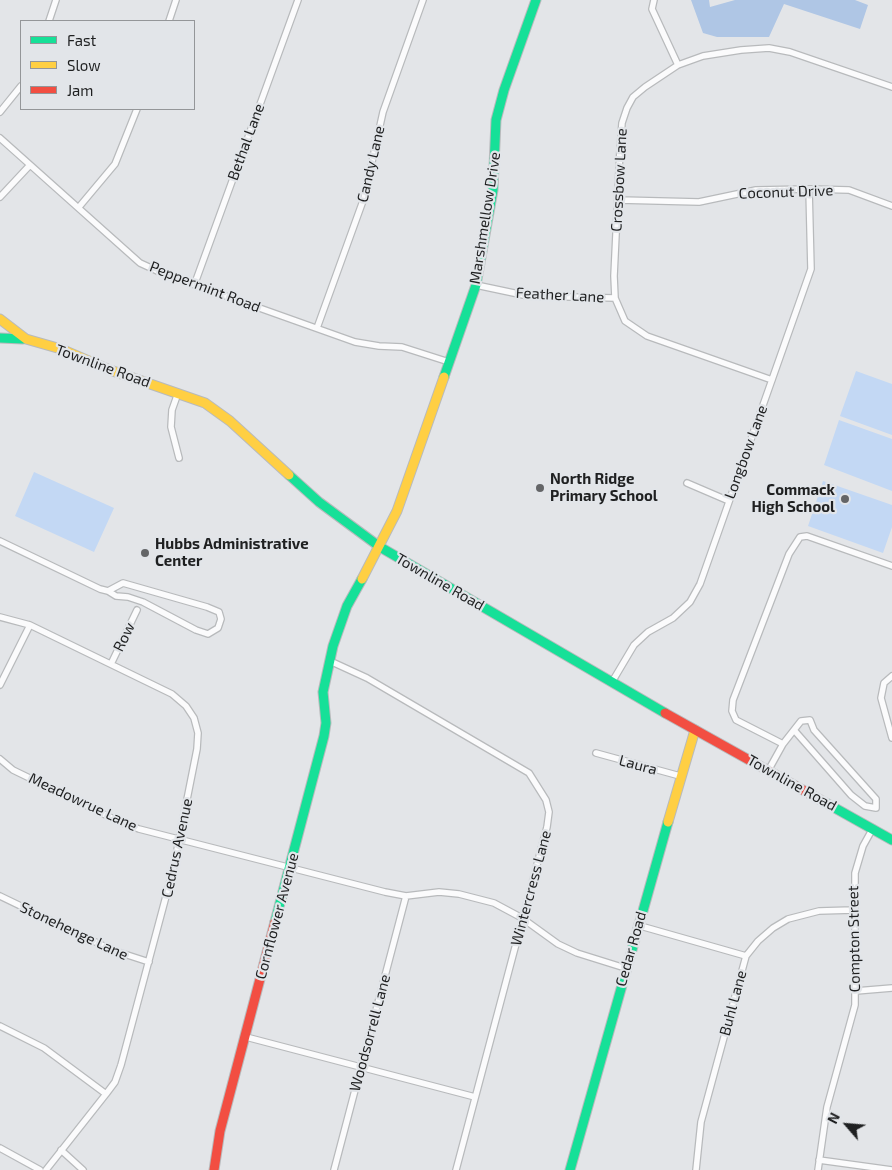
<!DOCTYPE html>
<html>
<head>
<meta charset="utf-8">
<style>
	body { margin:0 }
	#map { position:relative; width:892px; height:1170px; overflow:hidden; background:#e3e5e8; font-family:"Exo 2",sans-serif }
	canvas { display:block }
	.legend { position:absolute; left:20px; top:20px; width:175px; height:90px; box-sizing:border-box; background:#e2e5e9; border:1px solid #949699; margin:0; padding:6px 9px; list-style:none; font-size:15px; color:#1f2021 }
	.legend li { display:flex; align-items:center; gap:10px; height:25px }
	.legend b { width:25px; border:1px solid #949699 }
	.north { position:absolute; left:822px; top:1100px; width:50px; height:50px; -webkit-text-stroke:4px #e2e5e9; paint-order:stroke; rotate:297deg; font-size:14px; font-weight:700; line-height:20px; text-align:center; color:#1f2021 }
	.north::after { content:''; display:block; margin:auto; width:18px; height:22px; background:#1f2021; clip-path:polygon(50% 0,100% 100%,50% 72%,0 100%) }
</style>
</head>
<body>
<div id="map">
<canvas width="892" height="1170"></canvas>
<ul class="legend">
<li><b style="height:6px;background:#16e098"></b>Fast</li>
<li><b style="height:6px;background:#ffcf43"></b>Slow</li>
<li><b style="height:6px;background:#f24e42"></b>Jam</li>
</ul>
<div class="north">N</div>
</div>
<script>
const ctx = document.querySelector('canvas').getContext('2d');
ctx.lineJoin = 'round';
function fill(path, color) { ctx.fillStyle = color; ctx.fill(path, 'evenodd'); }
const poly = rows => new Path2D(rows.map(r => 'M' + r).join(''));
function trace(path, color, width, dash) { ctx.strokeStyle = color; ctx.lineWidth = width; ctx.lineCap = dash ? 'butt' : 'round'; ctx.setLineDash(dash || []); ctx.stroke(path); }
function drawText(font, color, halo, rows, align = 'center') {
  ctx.font = font + ' "Exo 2",sans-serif'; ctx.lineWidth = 4.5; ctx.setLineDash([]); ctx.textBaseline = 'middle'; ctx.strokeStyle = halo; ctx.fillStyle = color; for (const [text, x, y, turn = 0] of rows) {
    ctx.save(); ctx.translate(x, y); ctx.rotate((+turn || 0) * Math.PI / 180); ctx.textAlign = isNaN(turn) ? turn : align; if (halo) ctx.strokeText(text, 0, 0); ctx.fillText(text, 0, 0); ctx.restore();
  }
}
fill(poly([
	[856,371,892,384,892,435,840,416],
	[839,420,892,439,892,491,824,465],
	[34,472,114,508,94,552,15,516],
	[823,481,892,505,892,527,883,553,808,526]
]), '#c3d8f4');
fill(poly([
	[691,0,709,0,710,7,735,0,855,0,868,5,860,29,784,4,769,37,717,37,703,33]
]), '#afc6e5');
const street = poly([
	[654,0,652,9,678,65],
	[49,21,56,0],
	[169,21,176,0],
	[0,112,21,86],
	[0,138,140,263,164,274,355,342,379,346,402,347,449,362],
	[0,197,30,165],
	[619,200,699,202,756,190,809,189,849,190,892,206],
	[79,207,115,164,137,109],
	[195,283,298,0],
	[476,285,528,296,615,298],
	[317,328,364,198,383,112,423,0],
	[772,380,647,336,625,321,615,298,614,276,620,150,622,123,627,108,633,97,645,87,678,65,703,56,741,50,769,48,790,52,892,87],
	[178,393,172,410,171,427,179,458],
	[687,483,729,501],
	[0,541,100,589,108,591,116,596,128,597,143,602,196,630,208,634,218,628,221,619,219,612,207,607,123,583,108,591],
	[0,617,30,625,172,694,186,706,194,718,198,733,197,749,173,870,121,1065,115,1082,106,1094,46,1170],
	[330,661,367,678,529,773,546,800,549,812,547,827,456,1170],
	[111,664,137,610],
	[892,676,884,683,881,698,892,738],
	[612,682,634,645,648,632,673,618,690,602,700,584,811,269,809,189],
	[0,685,30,625],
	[783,744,736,720,732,711,733,700,789,554,800,537,807,536,892,566],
	[596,753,680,776],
	[0,759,13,770,122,823,139,829,385,892,406,896,439,892,459,894,494,903,522,918,558,944,577,953,625,968],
	[768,771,783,744,801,721,810,720,814,730,876,799,876,808,865,806,851,795,794,730],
	[0,896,112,950,149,962],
	[637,925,746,956],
	[856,991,892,988],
	[0,1026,44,1048,106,1094],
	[246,1037,475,1097],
	[0,1148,40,1170],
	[61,1150,83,1170],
	[819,1160,892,1170],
	[334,1170,406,896],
	[696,1170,701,1122,746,956,758,941,773,928,788,919,819,911,853,910],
	[818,1170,827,1107,855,1005,855,873,863,846,873,828]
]);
const fast = poly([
	[0,338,23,339],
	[444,377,476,285,493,190,496,120,504,90,536,0],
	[289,475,319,502,380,547,665,713],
	[826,803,892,840],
	[275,922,324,736,326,723,323,692,333,646,347,606,362,579],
	[570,1170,668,822]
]);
const slow = poly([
	[0,319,26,339,61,349,110,370,205,403,230,421,289,475],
	[362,579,397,511,444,377],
	[668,822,695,730]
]);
const jam = poly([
	[665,713,826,803],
	[214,1170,220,1131,275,922]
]);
trace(street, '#b8babc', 8);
trace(fast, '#b8babc', 11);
trace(slow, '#b8babc', 11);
trace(jam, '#b8babc', 11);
trace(street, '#fbfbfc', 5.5);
trace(fast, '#16e098', 9);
trace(slow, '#ffcf43', 9);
trace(jam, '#f24e42', 9);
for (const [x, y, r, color] of [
	[540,488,5,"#646567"],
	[845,499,5,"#646567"],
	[145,553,5,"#646567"]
]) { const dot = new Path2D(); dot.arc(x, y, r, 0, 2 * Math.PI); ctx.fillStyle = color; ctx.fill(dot); trace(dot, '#e2e5e9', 2); }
drawText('15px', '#1f2021', '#e2e5e9', [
	["Bethal Lane",246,142,-70],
	["Candy Lane",371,164,-77],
	["Crossbow Lane",619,180,-87],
	["Coconut Drive",786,192,-2],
	["Marshmellow Drive",485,218,-81],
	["Peppermint Road",205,287,21],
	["Feather Lane",560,295,3],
	["Townline Road",103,366,20],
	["Longbow Lane",746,452,-70],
	["Townline Road",440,582,30],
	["Row",124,637,-64],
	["Laura",638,765,15],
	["Townline Road",792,783,29],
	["Meadowrue Lane",83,802,25],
	["Cedrus Avenue",177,848,-78],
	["Wintercress Lane",531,888,-75],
	["Cornflower Avenue",277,916,-75],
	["Stonehenge Lane",74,931,25],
	["Compton Street",854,939,-91],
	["Cedar Road",631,949,-74],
	["Buhl Lane",733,1003,-75],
	["Woodsorrell Lane",370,1033,-75]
]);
drawText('bold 15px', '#1f2021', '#e2e5e9', [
	["North Ridge",550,479],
	["Primary School",550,496],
	["Commack",835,490,"right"],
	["High School",835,507,"right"],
	["Hubbs Administrative",155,544],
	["Center",155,561]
], 'left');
</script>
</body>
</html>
